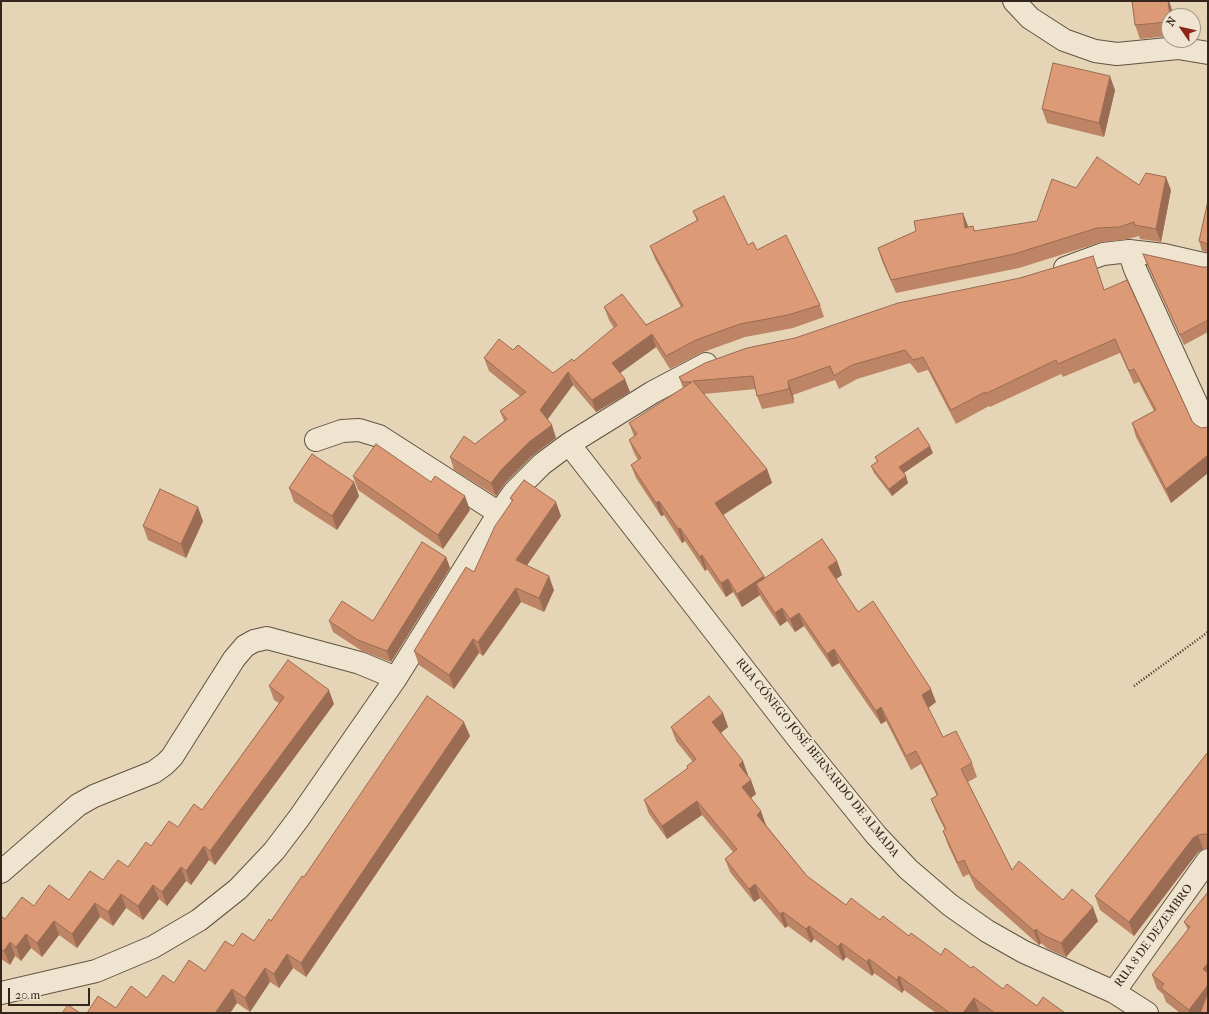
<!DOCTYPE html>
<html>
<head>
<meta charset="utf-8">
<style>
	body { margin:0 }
	#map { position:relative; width:1209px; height:1014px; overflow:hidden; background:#e5d5b6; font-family:"IM FELL French Canon",serif }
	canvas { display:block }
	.frame { position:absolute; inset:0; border:2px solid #35261d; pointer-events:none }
	.north { position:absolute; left:1161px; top:8px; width:40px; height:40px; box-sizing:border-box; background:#eee4d0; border:1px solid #a49888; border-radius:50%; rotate:304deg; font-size:11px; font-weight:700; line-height:16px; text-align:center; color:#35261d }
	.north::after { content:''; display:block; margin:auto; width:14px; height:18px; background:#8f2418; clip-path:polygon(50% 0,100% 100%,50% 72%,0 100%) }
	.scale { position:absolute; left:8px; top:988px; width:82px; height:18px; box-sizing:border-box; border:2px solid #35261d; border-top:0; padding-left:5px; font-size:12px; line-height:14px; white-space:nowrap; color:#35261d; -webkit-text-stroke:3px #eee4d0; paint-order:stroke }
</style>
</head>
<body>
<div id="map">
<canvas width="1209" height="1014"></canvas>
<div class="frame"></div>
<div class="north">N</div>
<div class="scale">20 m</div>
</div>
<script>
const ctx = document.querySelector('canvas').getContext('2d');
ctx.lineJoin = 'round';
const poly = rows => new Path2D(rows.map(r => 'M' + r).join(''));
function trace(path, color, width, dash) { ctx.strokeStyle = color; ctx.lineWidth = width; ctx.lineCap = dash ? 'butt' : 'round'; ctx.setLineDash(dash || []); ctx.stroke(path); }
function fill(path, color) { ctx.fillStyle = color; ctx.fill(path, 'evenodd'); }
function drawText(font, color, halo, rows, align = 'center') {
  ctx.font = font + ' "IM FELL French Canon",serif'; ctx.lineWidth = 3.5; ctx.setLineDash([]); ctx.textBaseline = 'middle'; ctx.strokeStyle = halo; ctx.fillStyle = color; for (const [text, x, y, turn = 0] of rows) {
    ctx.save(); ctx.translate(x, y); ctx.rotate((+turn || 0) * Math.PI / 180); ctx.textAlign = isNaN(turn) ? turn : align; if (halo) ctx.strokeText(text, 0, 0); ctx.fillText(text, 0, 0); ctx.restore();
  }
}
const minor = poly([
	[1014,1,1030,18,1064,40,1095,51,1117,54,1178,48,1208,53],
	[1129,251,1135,269,1208,429],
	[1065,268,1103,254,1129,251,1164,255,1208,265],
	[316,440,342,431,359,430,379,436,499,513],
	[569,444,799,740,876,835,908,869,950,905,987,931,1024,952,1114,992,1147,1013],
	[1,872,78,805,94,796,154,772,165,764,172,757,234,659,245,646,254,641,267,638,360,663,396,678],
	[1114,992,1208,860],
	[1,993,96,971,153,947,199,920,238,889,274,851,299,818,396,678,499,513,515,491,542,464,569,444,653,392,706,364]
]);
trace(minor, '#615243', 24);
trace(poly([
	[1134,686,1208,632]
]), '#35261d', 2.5, [1, 2]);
trace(minor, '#eee4d0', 22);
fill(poly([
	[1132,1,1169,1,1172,10,1173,16,1169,16,1169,36,1140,39,1135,25],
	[1115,90,1104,137,1047,123,1042,109],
	[1139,185,1171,190,1161,242,1140,239,1139,236,1124,240,1102,242,1019,268,896,293,882,261,878,248,916,231,973,226,975,231,1037,221,1076,188],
	[1208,205,1208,253,1202,251,1199,241],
	[693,211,748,245,757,250,820,305,824,317,793,328,745,337,701,353,670,369,656,347,620,373,630,392,596,412,573,385,547,419,556,438,533,455,506,482,496,496,454,470,450,457,475,444,504,421,500,411,520,396,489,371,484,358,513,350,553,373,574,361,614,328,609,320,604,307,646,325,681,307,655,259,650,246,697,221],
	[1143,254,1202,267,1208,267,1208,332,1184,345,1147,265],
	[1093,256,1104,290,1192,421,1196,425,1201,428,1208,427,1208,473,1171,503,1136,437,1132,423,1154,411,1139,382,1134,384,1120,353,1063,377,1061,374,990,407,989,406,956,424,928,370,918,373,910,363,857,379,839,389,835,380,793,395,794,403,762,409,757,396,756,389,704,394,767,469,772,483,723,515,764,576,765,578,837,561,842,575,836,579,858,612,936,702,928,708,943,737,972,763,977,777,968,782,1012,870,1063,900,1098,921,1066,957,1048,949,1041,943,1039,945,976,889,969,874,963,877,948,845,943,831,945,830,936,812,931,799,937,796,921,764,911,770,886,721,881,724,839,663,832,667,804,626,795,632,787,621,780,626,761,598,760,595,742,607,733,592,726,597,707,569,705,571,685,541,682,543,664,515,661,516,636,478,631,465,638,460,634,453,629,440,634,436,629,423,683,388,679,377,795,338,1020,278],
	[933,453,904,473,908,483,892,496,874,473,871,466,877,462,875,457],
	[353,476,470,510,443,549,358,490],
	[354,482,359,496,337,530,294,502,289,488],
	[510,498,561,516,527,565,554,590,544,612,521,602,483,656,479,653,454,689,419,665,414,651,474,572,512,502],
	[203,521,186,558,148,540,143,526],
	[446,557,450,568,391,662,362,651,333,632,329,621,373,621],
	[269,686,334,704,215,865,209,860,191,885,186,881,167,906,159,899,143,920,126,908,113,926,100,917,77,948,59,935,42,957,31,948,21,961,15,956,10,965,1,959,1,916,5,919,34,906,69,900,128,867,151,846,202,810,279,703,274,700],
	[723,713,728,727,721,733,748,775,747,775,756,794,751,798,766,825,807,876,846,905,880,920,909,936,941,955,971,968,1003,989,1037,1006,1065,1013,981,1013,979,1012,978,1013,936,1013,904,990,902,993,874,973,872,976,846,957,843,961,814,939,811,943,788,926,785,928,760,898,754,902,730,872,725,859,733,852,702,815,667,839,649,814,644,800,688,768,687,766,693,762,676,741,671,727],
	[470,736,306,977,293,968,279,988,270,982,250,1012,237,1003,230,1013,87,1013,116,1008,147,998,174,983,205,971,233,946,254,941,271,921,304,877],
	[1208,752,1208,848,1203,849,1198,852,1134,936,1100,910,1095,896],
	[1208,892,1208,1013,1180,1013,1166,1002,1163,994,1157,989,1152,975,1188,930,1184,922]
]), '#bd8465');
fill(poly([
	[1168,1,1169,1,1172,10,1173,16,1170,16],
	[1110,76,1115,90,1104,137,1099,123],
	[1166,177,1171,190,1161,242,1156,229],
	[963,213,968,226,970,241,965,228],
	[652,334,656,347,616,376,612,363],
	[568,372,573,385,545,423,540,410],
	[625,379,630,392,596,412,592,400],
	[788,381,793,395,794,403,789,389],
	[552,425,556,438,533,455,506,482,496,496,491,483,502,469,529,442],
	[930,446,933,453,902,474,899,467],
	[1208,455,1208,473,1171,503,1166,489],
	[767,469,772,483,720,517,715,503],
	[906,476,908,483,892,496,889,489],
	[354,482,359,496,337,530,332,516],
	[465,496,470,510,443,549,438,535],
	[659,501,664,515,661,516,656,503],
	[556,502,561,516,521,574,516,560],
	[198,507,203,521,186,558,181,544],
	[680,528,685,541,682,543,678,529],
	[702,555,707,569,705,571,700,557],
	[446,557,450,568,391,662,387,651],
	[837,561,842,575,833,581,828,567],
	[549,576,554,590,544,612,539,598],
	[764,576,769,589,756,584,760,595,742,607,737,594],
	[728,579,733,592,726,597,721,583],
	[516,588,521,602,483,656,478,642],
	[782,608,787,621,780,626,775,613],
	[799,613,804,626,795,632,790,619],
	[473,639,479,653,454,689,449,675],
	[834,649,839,663,832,667,827,654],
	[931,689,936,702,927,709,922,695],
	[329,690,334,704,215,865,210,851],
	[881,707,886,721,881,724,876,711],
	[723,713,728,727,717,736,712,722],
	[464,722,470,736,306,977,301,963],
	[743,761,748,775,744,778,739,765],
	[751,780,756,794,747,801,742,787],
	[697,801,702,815,667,839,662,826],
	[761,811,766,825,762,828,757,815],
	[1198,835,1203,849,1198,852,1134,936,1129,922,1193,838],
	[204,846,209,860,191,885,186,871],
	[181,867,186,881,167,906,162,892],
	[755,884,760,898,754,902,749,889],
	[153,885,159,899,143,920,138,906],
	[121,894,126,908,113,926,108,912],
	[95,903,100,917,77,948,72,934],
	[1093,907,1098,921,1066,957,1061,943],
	[783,912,788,926,785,928,780,914],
	[54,921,59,935,42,957,37,943],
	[809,926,814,939,811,943,806,929],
	[1036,929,1041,943,1039,945,1034,931],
	[26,934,31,948,21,961,16,947],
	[10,942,15,956,10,965,4,951],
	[841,943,846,957,843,961,838,947],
	[287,954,293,968,279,988,274,974],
	[869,959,874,973,872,976,867,962],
	[1208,963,1208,983,1203,969],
	[265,968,270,982,250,1012,245,998],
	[899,976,904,990,902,993,897,980],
	[1208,985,1208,1006,1203,1013,1190,1013,1189,1010],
	[232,989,237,1003,230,1013,215,1013],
	[974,998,979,1012,978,1013,963,1013]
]), '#9a6c53');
const building = poly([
	[1132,1,1168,1,1170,16,1169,16,1169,22,1135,25,1132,1],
	[1053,63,1110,76,1099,123,1042,109,1053,63],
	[1097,157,1139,185,1146,173,1166,177,1156,229,1135,225,1134,222,1119,227,1097,228,1014,254,891,280,878,248,916,231,914,221,963,213,965,228,973,226,974,231,1037,221,1052,179,1076,188,1097,157],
	[724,196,748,245,753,242,757,250,786,235,820,305,788,315,740,324,696,340,666,356,652,334,612,363,625,379,592,400,568,372,540,410,552,425,529,442,502,469,491,483,450,457,464,436,475,444,507,419,500,411,526,392,484,358,499,339,513,350,518,345,553,373,572,359,574,361,617,325,604,307,622,294,647,326,646,325,683,306,650,246,698,220,693,211,724,196],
	[1207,205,1208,205,1208,244,1199,241,1207,205],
	[1143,254,1202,267,1208,267,1208,320,1180,335,1143,254],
	[1093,256,1104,290,1127,280,1192,421,1196,425,1201,428,1208,427,1208,455,1166,489,1132,423,1156,410,1134,369,1129,371,1115,339,1058,364,1056,360,985,394,985,392,951,410,923,357,913,360,905,350,852,365,834,376,830,366,788,381,789,389,757,396,753,376,693,381,767,469,715,503,764,576,737,594,728,579,721,583,702,555,700,557,680,528,678,529,659,501,656,503,631,465,641,458,629,440,637,434,629,423,692,382,683,382,679,377,705,363,747,348,795,338,898,303,1020,278,1093,256],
	[918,428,930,446,899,467,906,476,889,489,871,466,878,461,875,457,918,428],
	[376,444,431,482,435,476,465,496,438,535,353,476,376,444],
	[312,454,354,482,332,516,289,488,312,454],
	[524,480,556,502,516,560,549,576,539,598,516,588,478,642,473,639,449,675,414,651,466,567,474,572,495,526,513,500,510,498,524,480],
	[160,489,198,507,181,544,143,526,160,489],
	[822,539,837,561,828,567,858,612,873,601,931,689,922,695,943,737,956,731,972,763,961,769,1012,870,1019,861,1063,900,1072,889,1093,907,1061,943,1043,935,1036,929,1034,931,971,875,964,860,958,863,943,831,946,829,931,799,938,795,916,751,906,756,881,707,876,711,834,649,827,654,799,613,790,619,782,608,775,613,756,584,822,539],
	[422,542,446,557,387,651,358,640,329,621,342,601,373,621,422,542],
	[288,660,329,690,210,851,204,846,186,871,181,867,162,892,153,885,138,906,121,894,108,912,95,903,72,934,54,921,37,943,26,934,16,947,10,942,4,951,1,949,1,916,5,919,22,897,34,906,49,885,69,900,90,871,103,880,118,860,128,867,146,842,151,846,169,821,178,827,194,804,202,810,284,697,269,686,288,660],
	[427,696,464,722,301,963,287,954,274,974,265,968,245,998,232,989,215,1013,87,1013,98,996,116,1008,131,986,147,998,163,975,174,983,189,960,205,971,225,941,233,946,242,933,254,941,269,919,271,921,302,876,304,877,427,696],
	[709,696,723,713,712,722,743,761,739,765,751,780,742,787,761,811,757,815,807,876,846,905,851,898,880,920,883,916,909,936,911,933,941,955,945,948,971,968,973,966,1003,989,1007,984,1037,1006,1043,997,1065,1013,995,1013,974,998,963,1013,950,1013,899,976,897,980,869,959,867,962,841,943,838,947,809,926,806,929,783,912,780,914,755,884,749,889,725,859,737,849,697,801,662,826,644,800,688,768,687,766,696,759,671,727,709,696],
	[1208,752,1208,835,1204,834,1198,835,1193,838,1129,922,1095,896,1208,752],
	[1208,892,1208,963,1203,969,1208,973,1208,985,1189,1010,1161,988,1164,984,1152,975,1190,927,1184,922,1208,892],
	[1208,992,1208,1013,1200,1013,1208,992],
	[68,1005,80,1013,62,1013,68,1005]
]);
fill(building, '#dc9a76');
trace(building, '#9a6c53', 1);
drawText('12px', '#35261d', '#eee4d0', [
	["RUA CÓNEGO JOSÉ BERNARDO DE ALMADA",817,758,51],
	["RUA 8 DE DEZEMBRO",1154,936,-54]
]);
</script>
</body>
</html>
